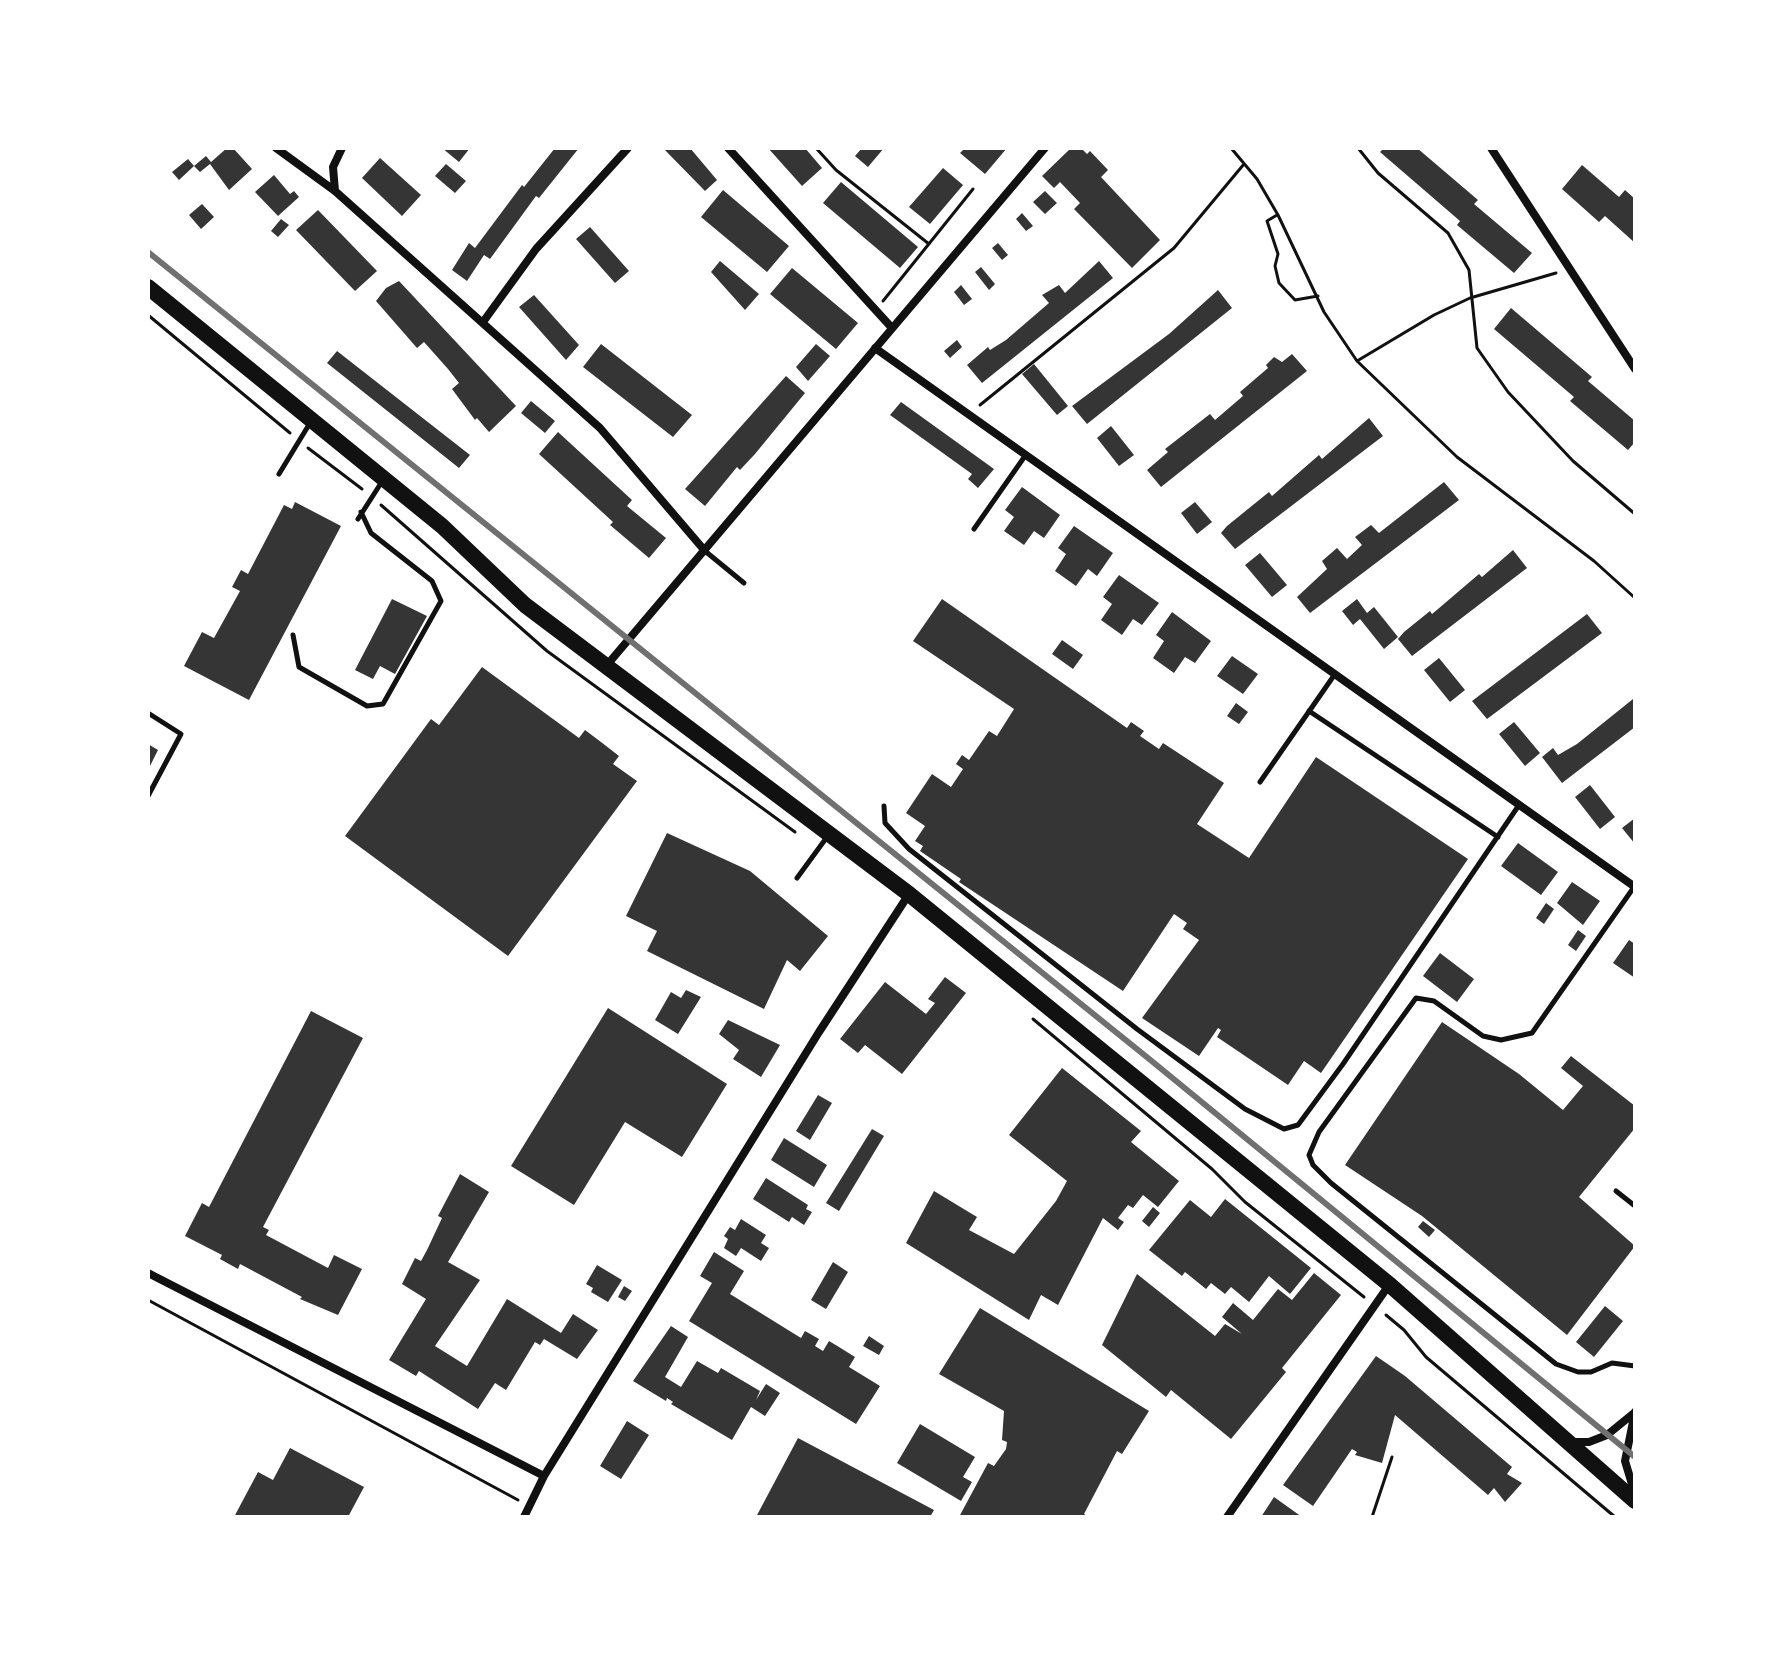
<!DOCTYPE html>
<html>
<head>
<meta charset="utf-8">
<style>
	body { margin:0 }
	#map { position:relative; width:1783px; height:1665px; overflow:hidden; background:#fff; font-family:Ubuntu,sans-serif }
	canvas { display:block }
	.frame { position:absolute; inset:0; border:150px solid #fff; pointer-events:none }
</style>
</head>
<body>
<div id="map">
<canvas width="1783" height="1665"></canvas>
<div class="frame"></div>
</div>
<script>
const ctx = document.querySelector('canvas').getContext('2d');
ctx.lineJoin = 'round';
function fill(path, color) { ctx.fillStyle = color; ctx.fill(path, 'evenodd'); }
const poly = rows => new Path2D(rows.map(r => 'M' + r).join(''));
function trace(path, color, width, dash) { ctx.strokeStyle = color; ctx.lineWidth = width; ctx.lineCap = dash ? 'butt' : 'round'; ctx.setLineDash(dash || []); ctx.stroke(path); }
fill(poly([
	[227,148,233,148,252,169,229,190,210,164,200,172,194,166,206,156,211,162],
	[442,148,470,148,459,162],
	[555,148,579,148,539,198,536,196,490,259,484,255,467,281,452,270,469,243,475,248,522,185,524,187],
	[663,148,690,148,717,180,705,191],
	[768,148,805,148,822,168,802,186],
	[862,148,884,148,868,167,855,156],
	[965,148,1007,148,985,174,960,153],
	[1071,148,1081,148,1087,154,1090,151,1108,170,1101,177,1160,240,1132,268,1074,209,1080,203,1060,182,1054,188,1042,176],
	[1384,148,1417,148,1478,200,1474,204,1532,253,1514,273,1457,225,1460,221,1380,152],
	[380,158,421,195,402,216,362,178],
	[188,159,194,166,179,180,172,172],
	[446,164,466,181,455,193,435,176],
	[1582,165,1619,197,1625,190,1635,199,1635,243,1605,216,1599,222,1562,189],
	[943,168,963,185,930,224,909,207],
	[274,175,290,194,294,191,299,197,278,216,255,192],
	[841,182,918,247,900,268,823,203],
	[723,190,789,246,767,272,701,217],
	[1045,191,1057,203,1045,214,1033,202],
	[202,204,214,217,201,229,189,215],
	[318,210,377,271,355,291,296,230],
	[1022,213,1033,226,1026,231,1016,219],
	[281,219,289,225,278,237,271,231],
	[590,227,629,271,615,283,576,239],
	[998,243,1008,255,1002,260,992,248],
	[720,261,759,294,745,310,711,272],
	[1099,261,1113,278,982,383,967,365,988,347,990,350,1006,340,1049,303,1042,295,1059,285,1065,293],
	[981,267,995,284,989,290,975,272],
	[792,268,858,323,836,349,770,294],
	[399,281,516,406,489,432,477,418,475,420,452,389,459,383,448,369,424,342,417,348,376,301,386,288],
	[961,285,972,299,964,305,954,292],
	[1218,290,1232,308,1087,424,1072,406,1169,334],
	[534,295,579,345,566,360,519,307],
	[1511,308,1592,377,1588,381,1635,421,1635,442,1628,450,1570,401,1574,397,1494,329],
	[957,340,962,347,950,358,944,351],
	[601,344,692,415,673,437,583,367],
	[816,344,830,356,808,381,796,367],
	[337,351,470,455,459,468,327,363],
	[1292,354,1307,371,1161,487,1147,470,1168,452,1165,449,1210,414,1215,420,1243,396,1240,392,1268,368,1266,365,1274,357,1282,362],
	[1034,364,1068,406,1057,415,1022,374],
	[786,376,805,393,755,454,740,470,737,467,705,506,685,489],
	[531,401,555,421,545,433,521,413],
	[901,402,994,469,978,488,968,479,972,474,890,415],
	[1369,418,1383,436,1235,549,1221,533,1227,526,1269,492,1272,496,1319,455,1322,459],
	[1111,426,1134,455,1119,466,1097,438],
	[558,432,632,500,627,506,666,538,649,558,610,525,613,522,539,454],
	[1444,482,1459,500,1310,613,1297,597,1327,569,1322,561,1337,548,1347,559,1362,545,1355,537,1371,525,1379,533],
	[1022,487,1060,515,1044,538,1034,531,1024,545,1004,531,1014,517,1005,510],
	[295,502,341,526,249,700,184,666,202,632,214,638,240,591,232,587,241,570,248,574,284,505,292,509],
	[1195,502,1212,522,1197,534,1181,513],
	[1074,526,1113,553,1097,576,1088,569,1076,586,1055,571,1066,554,1058,548],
	[1513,550,1527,568,1412,656,1398,639,1404,632,1430,611,1432,614,1438,609,1479,574,1482,577],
	[1260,553,1287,585,1272,597,1245,565],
	[1119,575,1159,603,1142,625,1133,619,1122,635,1101,620,1112,604,1103,597],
	[392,599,427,616,395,674,380,666,373,679,355,670],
	[942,599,1127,728,1131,722,1144,731,1140,736,1159,749,1163,743,1224,783,1197,824,1249,858,1316,757,1468,859,1321,1073,1304,1061,1288,1085,1217,1037,1221,1030,1218,1028,1199,1056,1142,1018,1199,940,1183,929,1187,923,1174,914,1123,991,959,882,961,879,920,851,923,846,915,841,925,826,906,813,932,774,951,787,963,769,956,764,962,755,969,760,989,731,997,736,1014,709,913,641],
	[1357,599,1367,613,1374,607,1398,637,1384,649,1360,619,1353,625,1342,611],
	[1172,612,1211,641,1195,663,1185,657,1174,673,1153,658,1164,641,1156,635],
	[1587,614,1602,633,1487,719,1472,701],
	[1062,640,1083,655,1073,669,1052,654],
	[1232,656,1258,674,1243,694,1217,676],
	[1439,658,1465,690,1450,702,1424,670],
	[482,667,579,738,585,730,601,742,619,756,613,764,637,781,508,956,345,836,431,719,439,725],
	[1633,699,1635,727,1562,783,1542,757,1553,748,1558,755,1577,744],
	[1236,703,1248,712,1239,724,1227,716],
	[1514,722,1540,753,1525,766,1499,734],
	[148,744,158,750,148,770],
	[1590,785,1615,817,1600,829,1575,797],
	[1635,818,1635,844,1622,828],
	[667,833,750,871,828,936,800,971,787,960,764,1009,647,951,657,931,626,916],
	[1518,843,1558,872,1541,895,1501,866],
	[1572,882,1600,901,1583,925,1557,903],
	[1546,903,1554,909,1544,924,1536,918],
	[1578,930,1586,936,1576,951,1568,945],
	[1629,940,1635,944,1635,978,1613,963],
	[1440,953,1474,979,1457,1002,1423,976],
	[945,977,966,993,902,1074,865,1045,858,1053,840,1039,885,982,926,1014,935,1003,928,999],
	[686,990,701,997,678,1034,655,1020,671,992,681,998],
	[608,1008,727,1084,682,1157,625,1122,574,1205,511,1166],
	[311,1011,363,1038,263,1227,269,1230,266,1235,328,1268,334,1255,362,1269,338,1315,300,1299,302,1297,240,1264,238,1269,220,1259,222,1255,185,1236,202,1203,209,1207],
	[728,1020,780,1045,761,1077,733,1059,739,1050,719,1034],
	[1442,1022,1519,1074,1563,1110,1583,1086,1561,1068,1571,1056,1635,1106,1635,1128,1579,1197,1635,1246,1567,1335,1422,1216,1345,1165],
	[1062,1068,1141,1131,1131,1142,1179,1181,1158,1207,1143,1195,1133,1208,1128,1205,1118,1218,1124,1222,1118,1230,1103,1218,1058,1305,1041,1295,1029,1320,906,1243,934,1191,977,1217,969,1230,1014,1254,1056,1201,1067,1181,1009,1135],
	[818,1095,832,1103,810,1140,796,1131],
	[872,1129,884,1136,839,1211,826,1203],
	[784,1138,827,1165,814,1187,771,1160],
	[460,1174,489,1192,448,1262,480,1280,435,1346,467,1366,507,1299,561,1333,573,1314,598,1330,577,1359,544,1339,540,1345,535,1342,506,1390,495,1383,478,1409,419,1371,416,1376,389,1360,426,1299,402,1284,415,1258,421,1261,427,1250,442,1218,438,1216],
	[766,1178,808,1205,806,1209,812,1212,804,1225,792,1217,789,1222,753,1199],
	[1225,1199,1311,1268,1290,1294,1269,1276,1249,1302,1231,1287,1225,1294,1211,1283,1206,1289,1185,1272,1182,1276,1149,1250,1190,1200,1211,1217],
	[1153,1207,1160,1213,1149,1227,1142,1221],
	[741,1219,766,1235,761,1243,769,1248,761,1261,741,1248,736,1256,724,1248,728,1239,724,1236,730,1227,735,1230],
	[1423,1221,1435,1230,1429,1237,1418,1227],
	[714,1252,744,1271,730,1294,801,1338,805,1331,819,1339,815,1346,823,1351,829,1341,839,1347,855,1357,849,1367,880,1386,856,1424,689,1321,712,1283,700,1276],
	[833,1262,848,1272,826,1309,811,1300],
	[597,1265,622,1280,608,1302,591,1292,593,1288,586,1284],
	[1314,1273,1341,1295,1282,1368,1286,1372,1231,1439,1171,1390,1166,1397,1102,1345,1137,1274,1215,1336,1225,1324,1242,1334,1222,1317,1233,1303,1253,1320,1278,1289,1292,1300],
	[624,1286,632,1291,625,1301,618,1297],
	[1605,1306,1623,1321,1594,1357,1576,1342],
	[980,1308,1149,1411,1122,1454,1117,1451,1084,1514,1089,1517,959,1517,988,1463,994,1466,1006,1449,1007,1442,1002,1440,1004,1411,939,1374],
	[671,1326,688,1337,665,1377,681,1387,697,1361,718,1373,721,1368,760,1391,756,1400,766,1384,780,1393,765,1416,751,1407,732,1440,671,1404,673,1402,667,1398,666,1401,633,1381],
	[869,1336,884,1346,879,1355,863,1346],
	[1376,1356,1405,1376,1512,1467,1507,1474,1522,1483,1505,1502,1494,1488,1488,1495,1395,1415,1382,1463,1355,1455,1357,1452,1352,1449,1313,1506,1283,1485],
	[627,1421,649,1435,621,1479,600,1466],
	[920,1424,975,1457,963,1477,972,1482,961,1501,897,1463],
	[798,1438,934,1510,930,1517,756,1517],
	[290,1448,364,1487,348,1517,234,1517,258,1472,273,1480],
	[1274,1497,1302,1517,1261,1517]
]), '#353535');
trace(poly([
	[816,148,836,170,929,244],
	[1231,148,1257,179,1278,215,1324,312,1357,361,1457,457,1594,561,1635,598],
	[1358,148,1378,173,1448,233,1469,270,1477,348,1508,392,1573,461,1635,514],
	[1277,215,1267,221,1278,254,1275,266,1279,283,1295,300,1318,296],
	[883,301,973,189],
	[148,315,290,433],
	[1357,361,1434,315,1470,298,1556,273],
	[980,405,1174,248,1244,164],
	[308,448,362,489],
	[381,505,547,651,795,832],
	[1033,1019,1212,1169,1245,1202,1364,1297],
	[148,1300,518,1500],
	[1386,1315,1404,1330,1426,1357,1615,1517],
	[1372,1517,1392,1457]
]), '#111', 3);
trace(poly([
	[279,474,310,423],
	[358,519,383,480],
	[974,529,1025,456],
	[705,551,744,583],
	[293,635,299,667,367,706,383,704,441,601,432,581,371,533,361,512],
	[1309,711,1498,837],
	[148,713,181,734,148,796],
	[1260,782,1335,674],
	[884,806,885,823,909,849,1137,1029,1245,1109,1284,1129,1298,1125,1343,1064,1519,805],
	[797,878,827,837],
	[1634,887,1532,1033,1501,1040,1483,1036,1434,1001,1416,998,1319,1132,1309,1155,1313,1165,1331,1183,1556,1364,1578,1372,1591,1372,1612,1363,1635,1366],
	[1616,1191,1635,1206]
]), '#111', 5);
trace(poly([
	[276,148,335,191,600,428,705,551],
	[728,148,892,328],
	[1491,148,1635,369],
	[335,191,333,167,342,148],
	[483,322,536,249,628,148],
	[875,348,1635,887],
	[607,665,1045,148],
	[148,1273,544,1476],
	[1635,1412,1625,1461,1635,1494],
	[1569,1442,1589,1442,1607,1435,1634,1413],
	[524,1517,544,1476,819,1032,909,894],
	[1227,1517,1389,1285]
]), '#111', 8);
trace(poly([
	[148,287,442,526,525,605,909,894,1390,1285,1635,1501]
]), '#111', 16);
trace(poly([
	[148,252,1148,1058,1635,1457]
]), '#707070', 6);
</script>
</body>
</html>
